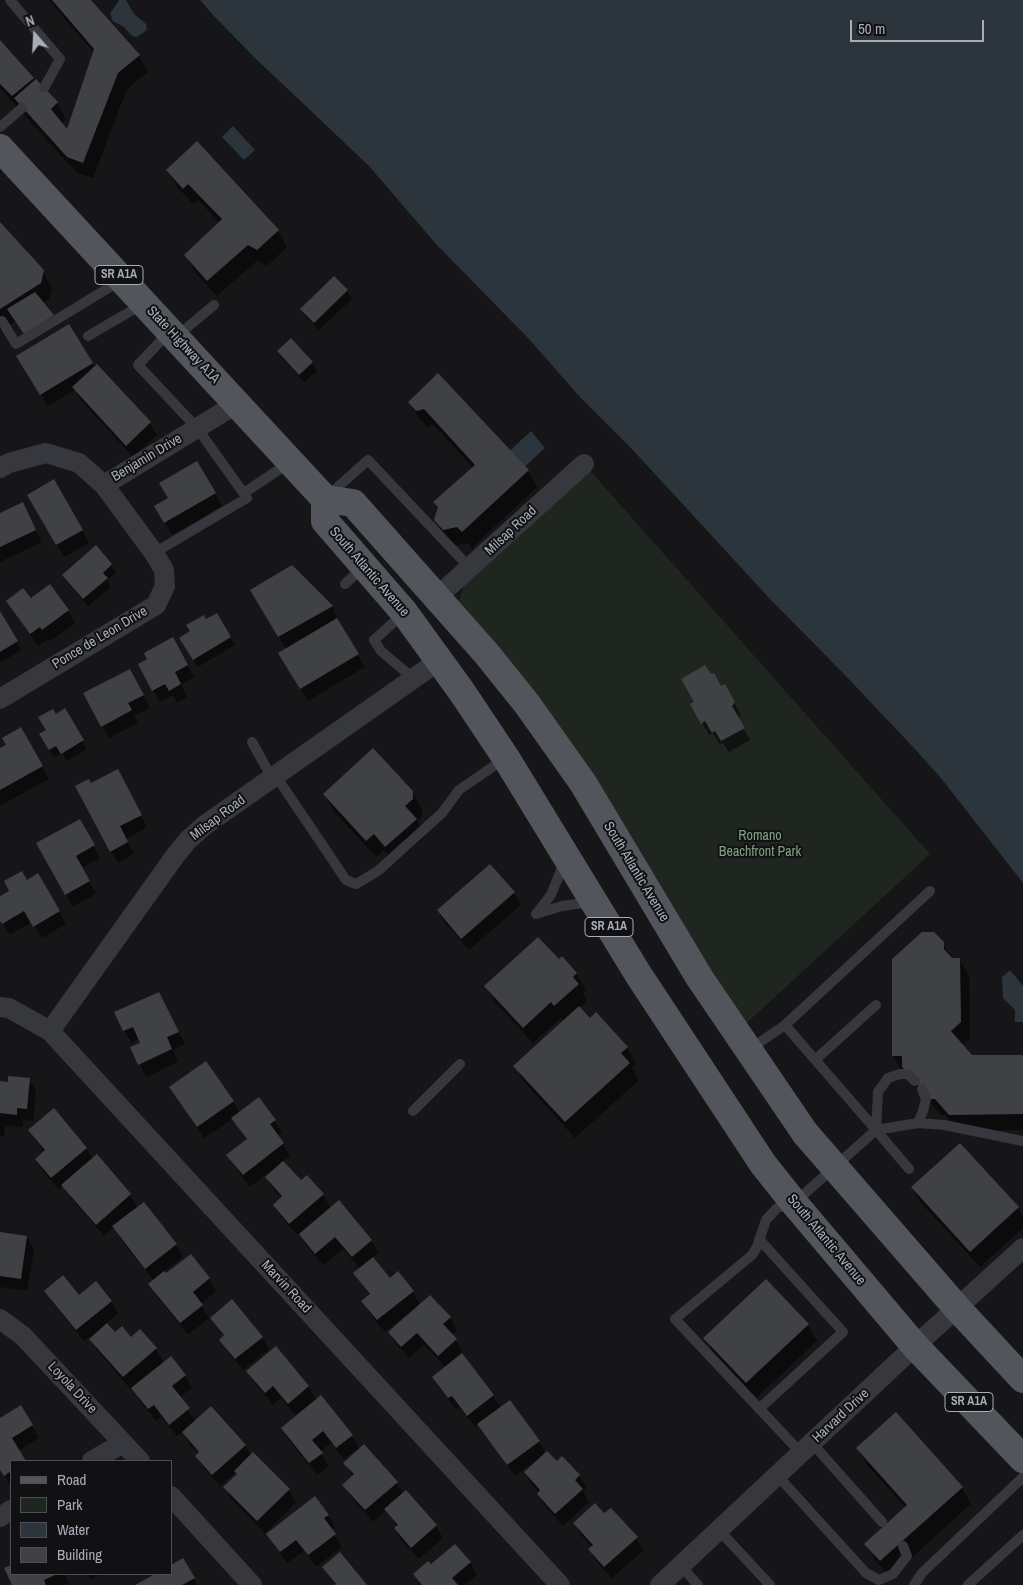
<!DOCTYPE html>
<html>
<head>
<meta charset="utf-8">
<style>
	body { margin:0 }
	#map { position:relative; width:1023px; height:1585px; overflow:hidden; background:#161618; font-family:"Archivo Narrow",sans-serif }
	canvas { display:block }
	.legend { position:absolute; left:10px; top:1460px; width:162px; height:115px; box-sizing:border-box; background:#111113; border:1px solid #4d4f55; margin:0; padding:6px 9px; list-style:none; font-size:15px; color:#a8adb8 }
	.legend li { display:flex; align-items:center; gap:10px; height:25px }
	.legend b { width:25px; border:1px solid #4d4f55 }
	.north { position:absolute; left:10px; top:10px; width:50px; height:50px; -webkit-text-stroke:4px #111113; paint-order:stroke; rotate:341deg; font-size:14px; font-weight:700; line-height:20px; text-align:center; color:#a8adb8 }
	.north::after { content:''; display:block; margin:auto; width:18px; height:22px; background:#a8adb8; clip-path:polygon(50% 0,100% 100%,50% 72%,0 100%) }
	.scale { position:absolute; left:850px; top:20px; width:134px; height:22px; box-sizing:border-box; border:2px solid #a8adb8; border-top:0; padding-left:6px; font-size:15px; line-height:18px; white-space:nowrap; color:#a8adb8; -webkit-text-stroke:4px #111113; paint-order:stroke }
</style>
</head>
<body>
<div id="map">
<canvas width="1023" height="1585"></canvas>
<ul class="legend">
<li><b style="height:6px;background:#53555c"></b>Road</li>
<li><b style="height:14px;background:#1e261f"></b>Park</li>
<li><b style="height:14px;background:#2c353c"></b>Water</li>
<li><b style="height:14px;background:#404145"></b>Building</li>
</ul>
<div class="north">N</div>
<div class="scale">50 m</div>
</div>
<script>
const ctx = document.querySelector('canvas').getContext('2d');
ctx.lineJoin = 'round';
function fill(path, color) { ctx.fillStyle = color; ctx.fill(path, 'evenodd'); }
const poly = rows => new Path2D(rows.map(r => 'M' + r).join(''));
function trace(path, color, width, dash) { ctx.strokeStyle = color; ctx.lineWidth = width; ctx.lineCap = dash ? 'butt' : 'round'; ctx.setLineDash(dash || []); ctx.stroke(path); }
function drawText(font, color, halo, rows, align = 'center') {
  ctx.font = font + ' "Archivo Narrow",sans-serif'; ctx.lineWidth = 4; ctx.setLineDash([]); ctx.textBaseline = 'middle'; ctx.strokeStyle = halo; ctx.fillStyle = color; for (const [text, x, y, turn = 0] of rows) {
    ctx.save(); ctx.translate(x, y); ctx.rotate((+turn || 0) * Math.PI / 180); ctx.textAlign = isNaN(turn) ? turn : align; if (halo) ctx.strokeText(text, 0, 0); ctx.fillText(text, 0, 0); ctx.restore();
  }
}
fill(poly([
	[584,464,930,854,736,1033,458,603,470,568]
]), '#1e261f');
fill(poly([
	[119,0,126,0,134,14,146,24,147,29,143,33,136,37,132,36,124,27,113,21,110,14],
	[200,0,1023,0,1023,883,941,778,913,747,844,674,770,599,631,448,580,397,529,339,436,244,369,166,254,57,212,14],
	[233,126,255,150,244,160,222,137],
	[531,431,545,448,519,472,504,456],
	[1010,970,1023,986,1023,1022,1015,1022,1015,1010,1003,998,1002,977]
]), '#2c353c');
fill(poly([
	[49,0,89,0,139,56,148,72,127,89,93,178,77,173,0,88,0,42,35,81,57,103,66,119,62,124,68,131,94,53],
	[167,170,278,230,287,247,267,266,258,260,217,296,195,272,186,256,220,223,198,200,193,204,177,187],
	[0,224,43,271,52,288,49,299,43,303,57,323,16,321,0,331],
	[334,278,347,291,352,299,319,330,306,317,302,309],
	[69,326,95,368,97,366,150,423,157,435,133,457,81,400,75,390,48,406,25,368],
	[291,340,312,363,317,371,304,382,283,359,278,352],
	[438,375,528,471,537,487,472,548,468,543,453,546,445,536,435,520,439,509,435,502,473,468,434,425,427,427,419,418,409,402],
	[197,462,222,506,172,535,156,507,169,499],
	[54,481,89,543,64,557,29,495],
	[22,503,42,542,0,562,0,514],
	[96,547,111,565,116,573,107,580,111,587,88,606,68,583,63,575],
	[251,591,332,607,338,619,337,619,365,667,308,701,280,654,287,650],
	[30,600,68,611,75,623,50,641,48,639,38,646,7,601],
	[0,614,21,650,0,663],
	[216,614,235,645,198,667,181,638],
	[173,639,194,677,181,685,187,697,177,703,173,695,160,702,139,665,149,660],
	[137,682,150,708,134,716,138,723,109,738,102,726],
	[725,686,741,715,738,719,750,740,729,752,723,743,720,745,713,733,709,735,692,705],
	[65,710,87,749,67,761,62,753,54,757,41,735,47,731,55,716],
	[21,729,49,779,0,806,0,750,8,745],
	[124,783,147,827,126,839,134,854,118,863,111,851],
	[412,792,422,809,422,816,417,821,425,836,395,863,384,850,376,857,334,811,324,795],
	[79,820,100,858,82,868,96,894,73,907,37,844],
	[490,866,514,893,521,905,469,950,445,923,438,911],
	[38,875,66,924,42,938,32,922,10,935,0,918,0,898],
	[943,943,952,960,960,960,969,976,970,1039,962,1045,971,1056,1023,1056,1023,1130,959,1131,945,1115,941,1115,903,1072,893,1056],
	[559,961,576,973,586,990,583,993,587,1001,579,1008,590,1020,627,1047,636,1064,632,1068,639,1080,575,1138,524,1082,515,1066,564,1022,561,1018,533,1043,495,1002,486,986],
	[115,1013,170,1015,185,1044,173,1050,178,1062,146,1077,132,1048,141,1043,139,1039,131,1043],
	[29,1079,36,1091,33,1121,23,1120,23,1127,5,1125,4,1136,0,1136,0,1082,9,1083],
	[170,1087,233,1101,240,1113,258,1099,275,1121,282,1133,278,1136,290,1156,282,1162,301,1182,323,1195,331,1208,371,1240,378,1252,372,1258,389,1280,413,1292,420,1305,450,1318,457,1330,452,1335,463,1352,461,1353,493,1396,501,1408,539,1441,546,1454,557,1463,579,1475,586,1488,583,1491,589,1502,563,1526,545,1506,538,1494,540,1493,532,1485,525,1472,534,1464,533,1463,515,1476,479,1424,475,1427,459,1407,456,1409,440,1389,433,1377,446,1368,424,1345,409,1358,397,1345,390,1333,407,1317,406,1315,385,1332,370,1314,363,1301,370,1296,355,1273,360,1269,343,1249,323,1265,307,1246,300,1233,297,1235,281,1217,274,1205,281,1198,274,1190,266,1177,271,1174,269,1172,250,1187,235,1167,228,1155,247,1140,233,1119,204,1138],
	[29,1130,86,1148,93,1159,97,1156,130,1195,138,1208,176,1245,183,1257,163,1272,166,1275,190,1256,209,1279,216,1291,201,1304,209,1318,188,1335,157,1296,150,1284,154,1281,121,1239,114,1227,104,1236,70,1197,63,1186,59,1190,43,1171,36,1159,44,1152],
	[912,1188,1018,1208,1023,1217,1023,1228,980,1267,922,1204],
	[0,1233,27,1237,34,1250,27,1291,0,1287],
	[46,1291,111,1301,118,1313,106,1324,115,1334,156,1349,164,1363,185,1376,192,1388,179,1398,196,1422,211,1408,245,1446,251,1456,289,1490,296,1502,265,1533,232,1500,225,1488,237,1475,236,1472,220,1486,204,1468,197,1456,199,1454,190,1445,183,1432,177,1436,161,1417,156,1421,140,1401,132,1387,130,1389,98,1351,89,1337,84,1341,53,1303],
	[211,1318,262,1337,269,1349,243,1370,228,1352,221,1340,224,1337],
	[808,1325,817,1341,756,1398,714,1354,705,1338],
	[276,1348,308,1386,317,1401,352,1436,360,1450,396,1482,403,1494,436,1526,443,1538,419,1559,402,1541,395,1529,398,1527,386,1510,373,1522,351,1497,344,1485,353,1477,345,1463,358,1451,356,1450,344,1459,331,1443,320,1452,329,1466,317,1475,289,1440,282,1428,297,1417,281,1398,273,1405,255,1383,248,1371],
	[21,1407,39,1438,18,1451,25,1461,11,1461,11,1486,0,1468,0,1420],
	[857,1448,962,1488,971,1504,890,1577,875,1560,866,1544,906,1508,867,1465],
	[328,1515,335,1527,331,1530,342,1547,316,1567,304,1551,287,1563,267,1534],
	[604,1515,636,1538,644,1550,612,1578,597,1562,590,1550,592,1547,581,1535,574,1523],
	[183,1560,197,1585,138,1585,158,1574,171,1574],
	[470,1563,477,1575,465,1585,421,1585,415,1575,431,1566],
	[11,1566,11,1574,65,1574,69,1583,65,1585,14,1585,6,1569],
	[323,1567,366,1585,335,1585],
	[88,1574,101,1574,91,1579]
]), '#0007');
fill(poly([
	[52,0,91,0,140,55,118,73,83,163,67,157,14,98,36,79,58,102,51,109,67,129,94,49],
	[0,40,34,78,12,96,0,84],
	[197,141,279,230,257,250,248,245,207,281,184,255,222,219,188,184,183,189,166,170],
	[0,222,44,270,41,283,0,309],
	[334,276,348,290,314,323,300,309],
	[35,292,54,315,24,334,7,309],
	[69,324,93,363,40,395,16,356],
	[291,338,313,362,299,375,277,351],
	[97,364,151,422,126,446,72,387],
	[438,373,529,470,462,532,457,527,443,530,434,520,438,507,433,502,475,465,424,409,416,411,408,402],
	[197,461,216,493,164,523,154,506,168,498,159,483],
	[54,479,83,530,56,545,27,495],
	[23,502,36,530,0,547,0,513],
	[96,545,112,564,103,573,108,578,83,599,62,575],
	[292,565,333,606,278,637,250,590],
	[50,584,69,610,42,630,40,627,30,634,6,601,23,588,31,598],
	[0,611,18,641,0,652],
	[217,613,231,637,193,660,179,638,190,631,186,625,204,615,206,619],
	[337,618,359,654,300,689,278,653],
	[173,637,188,665,175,672,181,684,169,691,165,684,152,691,138,664,147,659,144,653],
	[705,665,711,674,714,673,721,686,725,684,735,702,732,706,745,728,721,741,715,731,712,733,705,721,701,724,690,704,694,702,681,679],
	[130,669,144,695,128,703,132,710,101,727,83,693],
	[65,708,84,740,61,754,56,746,49,750,39,734,46,730,38,717,53,709,56,714],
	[21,727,43,766,0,790,0,748,6,745,2,738],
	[373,748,413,791,413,799,405,806,417,819,385,847,374,834,366,841,323,794],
	[118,769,142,815,120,826,128,842,110,852,75,786,89,779,91,783],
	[80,819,95,845,76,856,90,881,65,895,36,843],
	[490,864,515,892,461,939,437,910],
	[22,871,27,880,38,873,60,911,33,927,24,911,2,924,0,921,0,896,9,891,4,881],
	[922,932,934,932,944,942,944,949,952,958,960,958,961,1022,951,1031,972,1055,1023,1055,1023,1114,949,1115,935,1099,931,1099,902,1067,902,1056,892,1056,892,959],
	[538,937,559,959,562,956,577,973,573,977,579,984,554,1006,551,1002,523,1028,484,986],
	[159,992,179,1032,167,1037,172,1049,138,1065,130,1047,140,1043,133,1027,123,1031,114,1012],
	[579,1006,590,1018,596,1012,628,1047,621,1053,630,1063,565,1122,513,1066],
	[206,1061,234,1101,197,1127,169,1087],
	[8,1076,30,1078,27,1109,17,1108,17,1115,0,1113,0,1081,8,1082],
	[259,1097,276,1120,270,1124,284,1143,243,1175,226,1155,247,1139,231,1118],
	[54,1108,87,1148,51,1178,35,1159,45,1150,28,1130],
	[960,1143,1019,1207,970,1252,911,1187],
	[97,1154,131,1194,96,1225,61,1185],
	[283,1161,301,1180,307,1175,324,1194,289,1224,273,1205,282,1196,265,1177],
	[339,1200,372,1240,352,1257,335,1237,315,1254,299,1234],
	[144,1202,177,1244,145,1269,112,1226],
	[0,1232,27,1236,21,1279,0,1276],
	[191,1254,210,1278,193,1292,203,1305,180,1323,148,1284,164,1271,166,1273],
	[373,1257,390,1278,398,1271,414,1291,377,1320,361,1301,370,1294,353,1273],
	[63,1275,79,1295,96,1281,112,1301,76,1330,44,1291],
	[766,1279,809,1324,746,1383,703,1338],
	[430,1295,451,1317,443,1324,457,1339,438,1356,417,1333,401,1347,388,1332],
	[232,1299,263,1337,235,1359,219,1340,224,1335,210,1318],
	[107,1323,115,1332,122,1326,131,1337,140,1329,157,1348,123,1377,89,1339],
	[276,1346,309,1386,288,1404,273,1386,265,1393,246,1371],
	[462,1353,494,1395,467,1416,452,1396,448,1398,432,1377],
	[171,1356,186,1375,172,1386,190,1408,169,1425,154,1405,148,1409,131,1388],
	[321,1395,353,1435,336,1448,323,1431,312,1440,323,1453,309,1463,281,1428],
	[510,1400,540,1441,507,1465,477,1424],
	[21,1405,33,1425,12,1438,26,1461,11,1461,11,1471,4,1476,0,1470,0,1418],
	[211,1406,246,1445,212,1475,195,1456,199,1452,182,1432],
	[896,1412,963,1487,880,1561,864,1544,907,1505,856,1448],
	[364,1444,398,1482,365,1510,342,1485,354,1474,343,1463],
	[547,1451,557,1461,562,1456,580,1475,575,1480,583,1489,555,1514,537,1494,540,1490,524,1472],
	[253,1452,290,1489,257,1521,223,1487,237,1474,234,1471],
	[406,1490,437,1525,411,1548,394,1528,398,1525,384,1509],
	[315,1496,329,1515,324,1518,336,1534,308,1555,296,1540,280,1552,266,1534],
	[595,1503,604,1513,611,1508,638,1537,604,1567,588,1549,593,1545,573,1523],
	[455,1544,471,1562,452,1578,458,1585,422,1585,413,1574,428,1561,431,1564],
	[340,1552,367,1585,334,1585,336,1584,322,1567],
	[183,1558,195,1578,182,1585,135,1585,155,1574,171,1574,171,1565],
	[11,1565,11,1574,57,1574,44,1580,46,1585,12,1585,4,1568]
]), '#404145');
trace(poly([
	[10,0,60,59,44,88],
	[0,127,22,108],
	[2,321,16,344,120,281],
	[88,336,143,304],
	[177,336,214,305],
	[244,493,290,462],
	[329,495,368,460,470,568],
	[154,553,247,498,197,428,138,365,169,332],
	[345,584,364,566],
	[404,613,374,640,381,651,414,679],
	[252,742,272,778],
	[276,776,346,880,356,884,378,871,442,813,459,790,504,759],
	[565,860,551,895,536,914,562,906,591,902],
	[750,1049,785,1025],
	[815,1060,876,1005],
	[413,1111,460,1064],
	[918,1123,923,1111,926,1099,922,1089],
	[876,1130,918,1123,944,1125,1023,1141],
	[909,1169,876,1130,878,1092,888,1078,900,1074,908,1074,915,1081],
	[759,1239,843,1332,759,1409],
	[812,1443,882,1522],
	[801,1453,675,1319,752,1255,757,1247,766,1220,777,1208,794,1203,876,1130,785,1025,930,891],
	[777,1475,866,1573,879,1580,893,1574,907,1556,903,1546],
	[718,1529,770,1585],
	[681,1566,698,1585],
	[914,1585,922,1573,1023,1477],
	[968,1585,1023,1535]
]), '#37383d', 10);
trace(poly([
	[0,468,9,463,46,453,79,463,104,485,154,553,164,570,165,586,156,605,0,699],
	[104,485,238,403],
	[437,597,584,464],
	[0,1007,9,1008,50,1031,560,1585],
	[50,1031,175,856,188,840,205,825,440,660],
	[0,1319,23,1336,140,1461],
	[92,1461,123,1443],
	[171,1496,252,1585],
	[0,1517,11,1510],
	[660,1585,915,1346,1023,1248]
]), '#37383d', 20);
trace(poly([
	[0,148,325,499],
	[325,499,325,521,404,612,462,692,506,758,638,974,763,1164,794,1203,915,1346,1023,1459],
	[325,499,353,503,486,653,527,704,583,783,699,977,805,1133,957,1308,1023,1379]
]), '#53555c', 28);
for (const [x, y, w] of [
	[119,275,48],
	[609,927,48],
	[969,1402,48]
]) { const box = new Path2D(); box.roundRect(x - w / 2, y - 9.5, w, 19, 4); ctx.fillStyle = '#111113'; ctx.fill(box); trace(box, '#a8adb8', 1); }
drawText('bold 12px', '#a8adb8', null, [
	["SR A1A",119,275],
	["SR A1A",609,927],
	["SR A1A",969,1402]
]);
drawText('14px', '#a8adb8', '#111113', [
	["State Highway A1A",183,345,47],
	["Benjamin Drive",147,458,-31],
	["Milsap Road",511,531,-43],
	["South Atlantic Avenue",369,572,49],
	["Ponce de Leon Drive",100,638,-31],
	["Milsap Road",218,818,-37],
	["South Atlantic Avenue",636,872,59],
	["South Atlantic Avenue",826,1240,50],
	["Marvin Road",286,1287,47],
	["Loyola Drive",72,1388,47],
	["Harvard Drive",841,1416,-43]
]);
drawText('14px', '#7fa381', '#111113', [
	["Romano",760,836],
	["Beachfront Park",760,852]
]);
</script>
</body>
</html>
